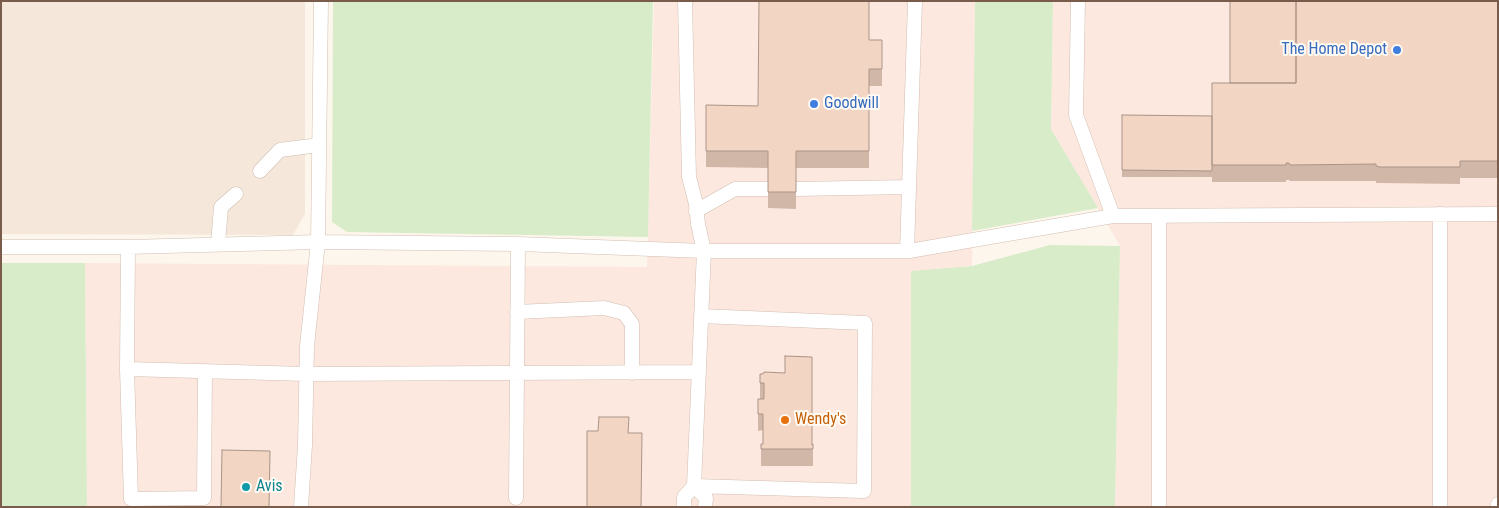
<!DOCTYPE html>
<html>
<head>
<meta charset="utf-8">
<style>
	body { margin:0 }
	#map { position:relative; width:1499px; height:508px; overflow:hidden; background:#fdf6ec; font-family:"Roboto Condensed",sans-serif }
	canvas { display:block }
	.frame { position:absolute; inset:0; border:2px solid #7a5c4d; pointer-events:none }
</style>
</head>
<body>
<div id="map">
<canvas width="1499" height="508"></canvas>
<div class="frame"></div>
</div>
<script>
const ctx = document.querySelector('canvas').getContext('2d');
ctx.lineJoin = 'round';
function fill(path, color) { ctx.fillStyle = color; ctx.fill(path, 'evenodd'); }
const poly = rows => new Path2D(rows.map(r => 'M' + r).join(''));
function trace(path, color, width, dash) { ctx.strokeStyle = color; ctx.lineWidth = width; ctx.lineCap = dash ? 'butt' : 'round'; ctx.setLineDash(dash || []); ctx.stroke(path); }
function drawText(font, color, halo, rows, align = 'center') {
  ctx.font = font + ' "Roboto Condensed",sans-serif'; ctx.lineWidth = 4; ctx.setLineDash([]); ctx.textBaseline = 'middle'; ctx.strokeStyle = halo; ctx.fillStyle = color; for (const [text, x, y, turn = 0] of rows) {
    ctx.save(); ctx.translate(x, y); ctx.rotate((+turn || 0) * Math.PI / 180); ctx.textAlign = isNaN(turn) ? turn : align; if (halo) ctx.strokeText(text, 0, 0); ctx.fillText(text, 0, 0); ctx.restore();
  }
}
fill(poly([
	[1,1,305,1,305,214,293,235,1,234]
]), '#f5e8da');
fill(poly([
	[654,1,975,1,972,266,911,271,911,507,87,507,85,263,647,267],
	[1053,1,1498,1,1498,507,1115,507,1120,246,1051,129]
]), '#fde8e0');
fill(poly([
	[333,1,653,1,648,237,347,232,332,222],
	[975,1,1053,1,1051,129,1098,208,972,231],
	[1050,245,1120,246,1115,507,911,507,911,271,972,266],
	[1,263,85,263,87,507,1,507]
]), '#d8ecc9');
const lane = poly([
	[1078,1,1076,115,1113,216],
	[260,171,280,150,319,145],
	[796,189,909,187],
	[696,211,735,189,768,189],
	[1440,214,1440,507],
	[218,244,221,207,236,194],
	[1,247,128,247,318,242,518,244],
	[128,247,127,369,131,499,204,498,205,371],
	[907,251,915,1],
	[517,312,604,308,624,313,632,324,632,373],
	[127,369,306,374,699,372],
	[694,486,864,491,865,323,701,316],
	[694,486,706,498,705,507],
	[516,498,518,244,704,251,698,224,696,204,689,177,685,1],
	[301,507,305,445,307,346,318,242,321,1],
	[684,507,684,497,694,486,704,251,909,251,1113,216,1498,214],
	[1159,507,1159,216],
	[1498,507,1498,504]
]);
trace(lane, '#d1beb0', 15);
trace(lane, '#fff', 14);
fill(poly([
	[1498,1,1498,178,1460,178,1460,184,1380,183,1376,183,1376,181,1290,181,1289,180,1286,180,1286,182,1212,182,1212,177,1122,177,1122,115,1212,116,1230,83],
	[869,40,882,57,882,86,869,86,869,168,796,168,796,209,768,208,768,168,706,167,706,105,758,106],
	[760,374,812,445,813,444,813,466,761,466,761,444,763,444,763,430,758,431,758,399,760,399]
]), '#d1b7a8');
const building = poly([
	[759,1,869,1,869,40,882,40,882,69,869,69,869,151,796,151,796,192,768,192,768,151,706,151,706,105,758,106,759,1],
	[1230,1,1296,1,1296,83,1230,83,1230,1],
	[1296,1,1498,1,1498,161,1460,161,1460,167,1380,167,1376,166,1376,164,1290,165,1289,163,1286,163,1286,165,1212,165,1212,83,1296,83,1296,1],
	[1122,115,1212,116,1212,171,1122,170,1122,115],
	[785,356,812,357,812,445,813,444,813,449,761,449,761,444,763,444,763,414,758,414,758,399,764,399,764,383,760,383,760,374,763,374,764,372,785,373,785,356],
	[599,417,629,417,628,433,642,433,641,507,587,507,587,431,598,431,599,417],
	[222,450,270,451,269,507,221,507,222,450]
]);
fill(building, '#f3d5c3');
trace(building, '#aa9588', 1);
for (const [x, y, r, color] of [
	[1397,50,5,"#3f7fe0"],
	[814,104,5,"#3f7fe0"],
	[785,420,5,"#e8710a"],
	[246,487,5,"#0f9aa8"]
]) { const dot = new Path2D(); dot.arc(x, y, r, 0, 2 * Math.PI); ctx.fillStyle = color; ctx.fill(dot); trace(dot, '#fffaf3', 2); }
drawText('16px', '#366cbe', '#fffaf3', [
	["The Home Depot",1387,50],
	["Goodwill",824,104,"left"]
], 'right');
drawText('16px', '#c56008', '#fffaf3', [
	["Wendy's",795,420]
], 'left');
drawText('16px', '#0d838f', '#fffaf3', [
	["Avis",256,487]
], 'left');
</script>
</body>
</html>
